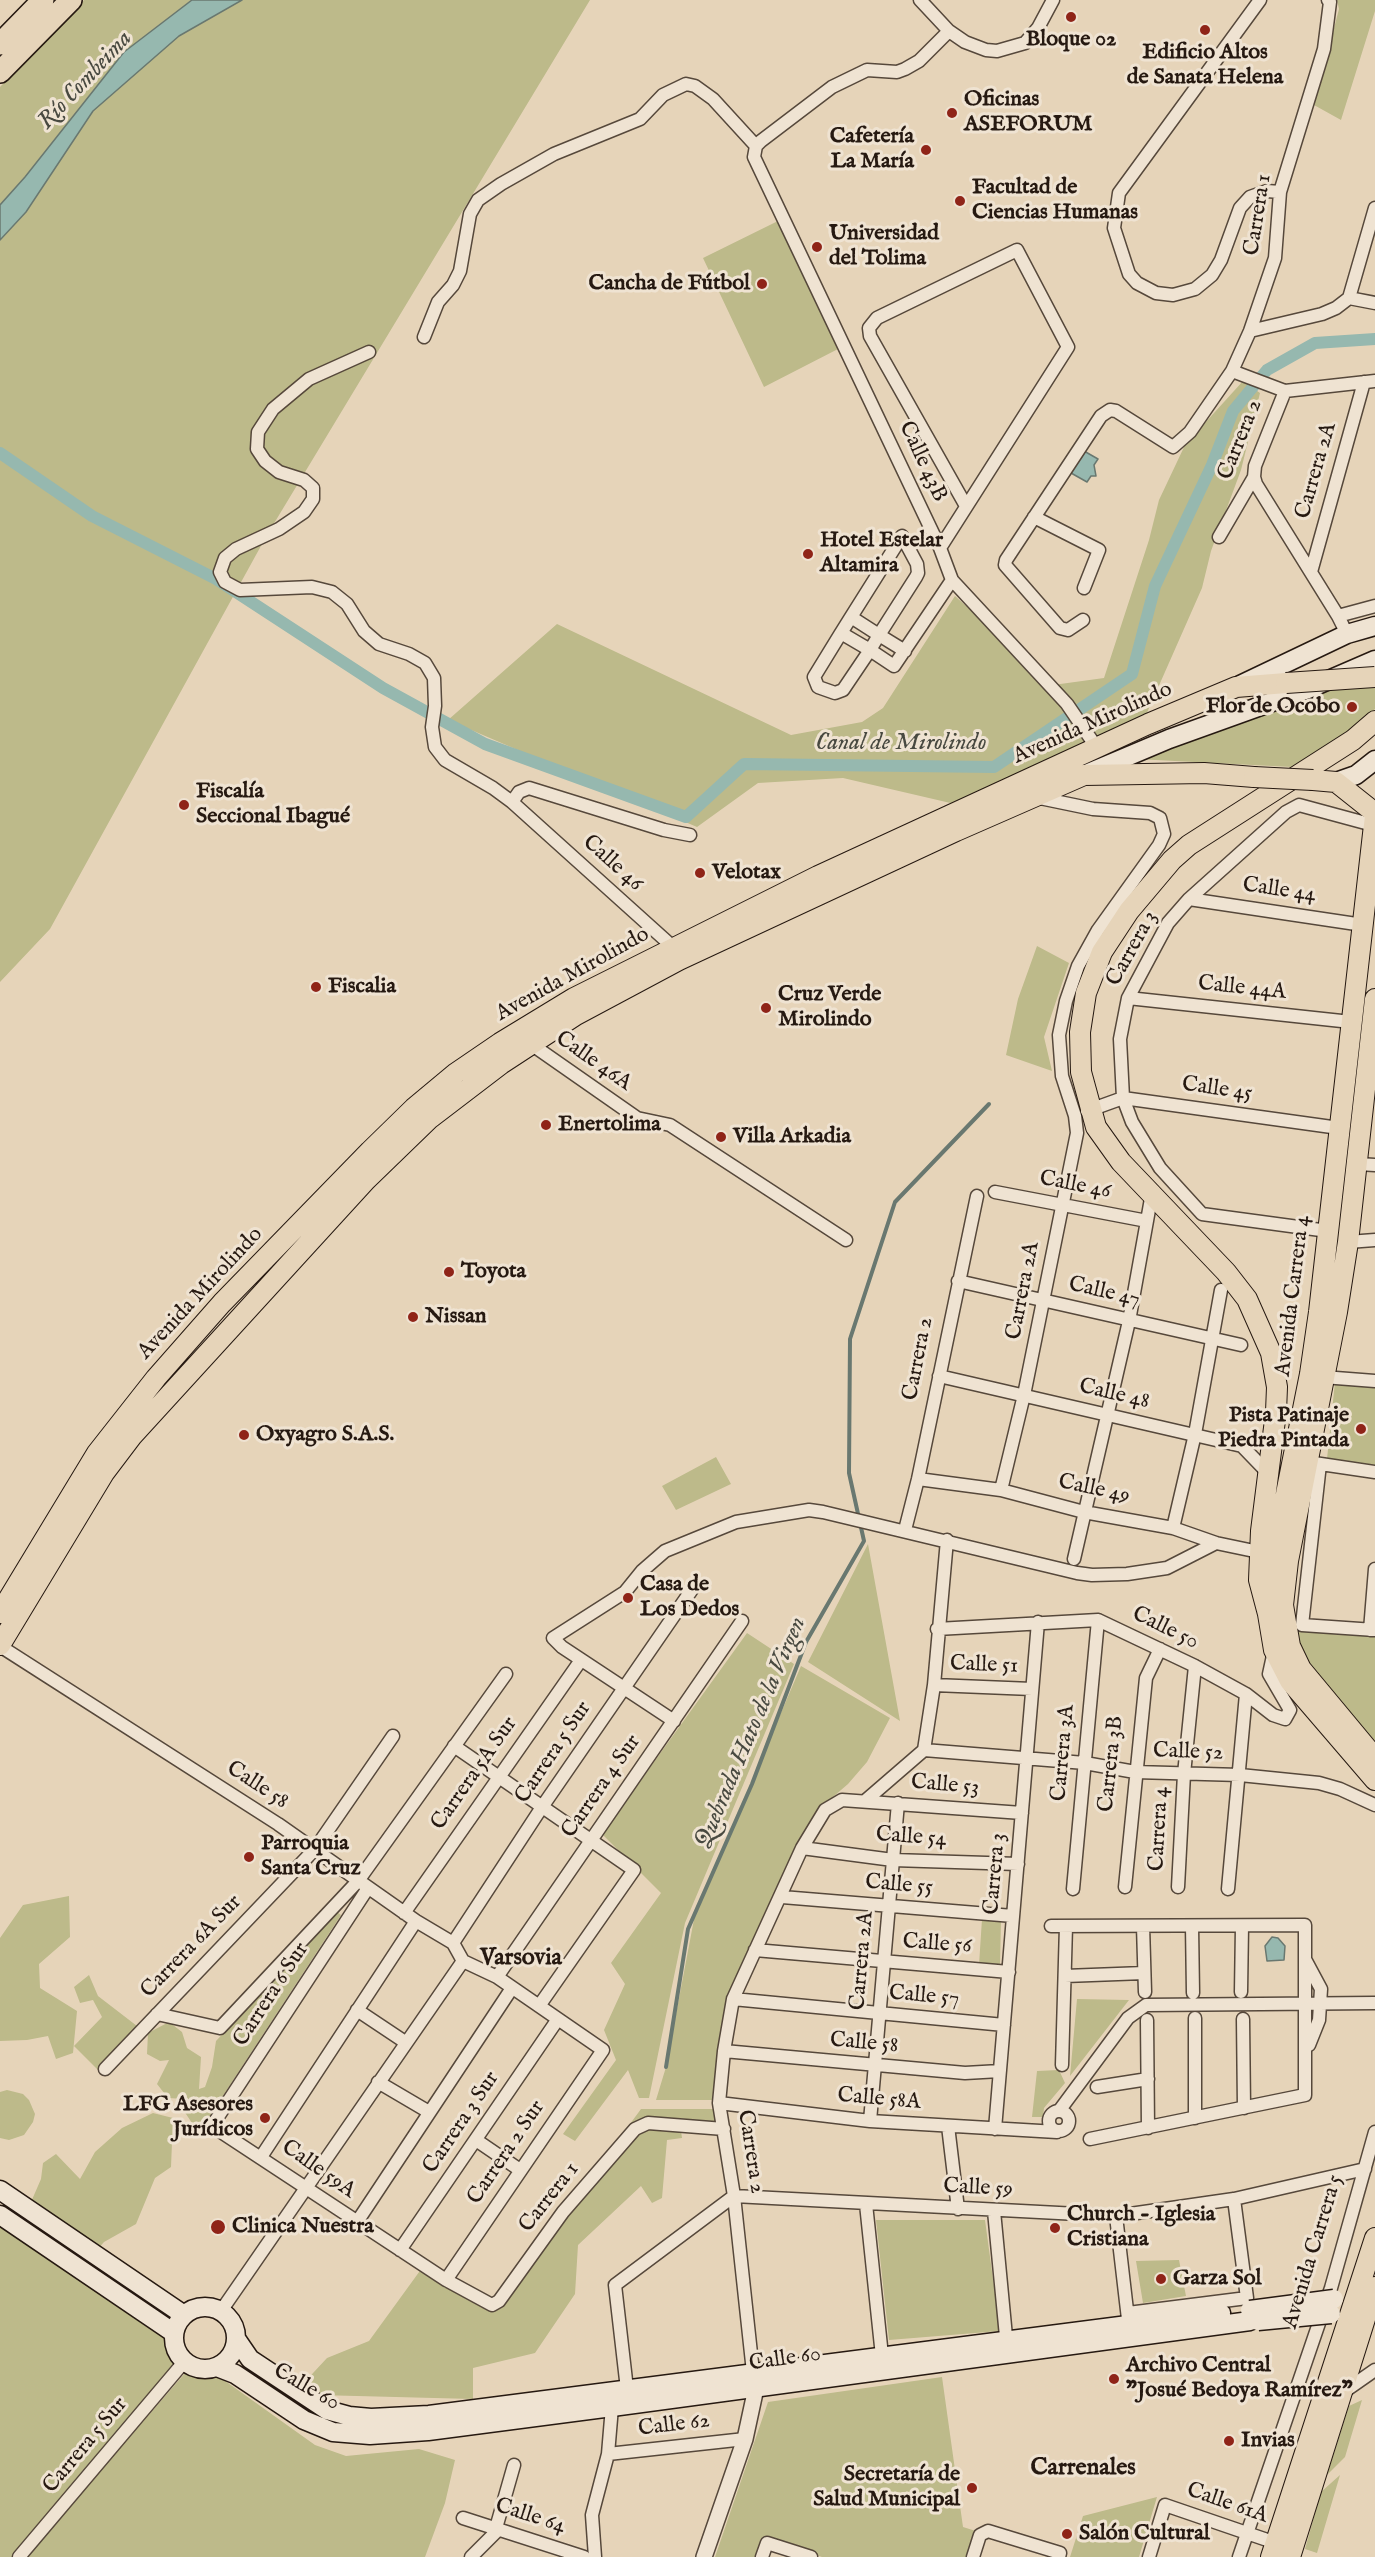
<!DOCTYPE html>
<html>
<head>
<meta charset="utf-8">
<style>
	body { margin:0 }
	canvas { display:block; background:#e6d4b9 }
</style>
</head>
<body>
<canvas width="1375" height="2557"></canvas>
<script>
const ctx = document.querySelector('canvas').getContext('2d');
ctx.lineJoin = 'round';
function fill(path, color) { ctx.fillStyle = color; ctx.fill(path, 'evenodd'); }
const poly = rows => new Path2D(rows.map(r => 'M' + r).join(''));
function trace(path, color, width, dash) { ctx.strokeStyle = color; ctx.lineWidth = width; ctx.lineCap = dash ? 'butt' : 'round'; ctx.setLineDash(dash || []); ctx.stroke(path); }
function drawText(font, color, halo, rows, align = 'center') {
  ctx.font = font + ' "IM FELL English",serif'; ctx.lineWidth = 6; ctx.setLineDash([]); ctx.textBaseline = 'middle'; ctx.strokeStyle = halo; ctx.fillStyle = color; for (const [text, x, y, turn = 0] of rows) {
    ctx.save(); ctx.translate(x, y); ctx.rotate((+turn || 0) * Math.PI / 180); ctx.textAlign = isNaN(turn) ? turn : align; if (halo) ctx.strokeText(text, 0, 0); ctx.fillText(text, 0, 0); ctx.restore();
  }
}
fill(poly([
	[84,0,590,0,267,535,50,929,0,982,0,87],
	[1337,0,1375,0,1375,11,1341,120,1314,105,1339,9],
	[780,220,838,349,764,387,703,258],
	[1243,381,1260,393,1241,470,1211,551,1202,588,1146,715,959,805,843,778,758,783,697,827,448,720,557,624,791,735,862,722,883,708,955,596,1053,685,1104,678,1149,540,1159,500,1185,445],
	[1375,681,1375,709,1355,727,1292,767,1136,759,1316,690],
	[1037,946,1069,963,1044,1037,1052,1071,1006,1055,1018,999],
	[1335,1382,1375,1386,1375,1465,1327,1459],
	[716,1457,731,1484,676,1510,662,1486],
	[868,1544,900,1721,808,1662],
	[1295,1629,1375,1635,1375,1741,1308,1665,1296,1640],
	[747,1633,794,1664,685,1923,649,2098,639,2098,628,2070,575,2141,563,2134,616,2060,604,2030,625,1984,611,1963,661,1893,602,1834],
	[801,1666,890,1718,867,1762,848,1784,820,1808,732,1990,715,2100,656,2100,666,2067,695,1914],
	[69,1896,70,1937,39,1964,40,1988,77,2011,73,2053,56,2059,48,2036,27,2040,0,2041,0,1938,23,1905],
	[337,1912,341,1915,211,2114,203,2131,198,2132,182,2108,184,2099,168,2098,157,2084,169,2060,160,2061,147,2054,148,2033,169,2022,182,2032,187,2048,201,2057,199,2089,205,2087,212,2067,216,2041],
	[982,1919,1001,1920,1000,1965,979,1965],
	[89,1975,98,1996,137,2026,100,2072,74,2046,102,2017,93,2000,80,2003,74,1987],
	[1077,1999,1129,2000,1070,2076],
	[1059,2070,1065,2083,1044,2108,1043,2117,1032,2117,1037,2071],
	[7,2090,23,2094,29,2100,35,2114,33,2122,24,2135,9,2140,0,2138,0,2092],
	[641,2109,715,2109,718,2124,680,2124,682,2138,667,2140,662,2198,652,2203,641,2186,578,2245,575,2294,535,2353,473,2368,473,2399,318,2395,300,2387,327,2358,369,2341,422,2268,455,2292,495,2307],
	[153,2113,173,2118,171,2167,155,2178,136,2224,104,2242,96,2251,31,2202,41,2179,43,2163,56,2154,80,2179,95,2152,122,2128],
	[876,2220,985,2220,1000,2331,889,2340],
	[0,2221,169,2335,171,2348,178,2361,13,2557,0,2557],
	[1179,2260,1186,2296,1143,2303,1136,2261],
	[186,2372,221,2378,315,2445,346,2456,419,2449,455,2460,445,2503,425,2557,26,2557],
	[942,2377,963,2527,979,2532,970,2557,822,2557,765,2538,758,2557,715,2557,768,2402],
	[1362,2400,1345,2457,1327,2475,1349,2406],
	[1340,2475,1317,2553,1305,2549,1321,2492],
	[1157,2497,1139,2557,1070,2557,1083,2516]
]), '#bdba8a');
const water = poly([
	[192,0,242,0,179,36,93,111,26,212,0,240,0,205,25,177,124,52,192,0],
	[1084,451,1098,459,1094,465,1096,476,1091,476,1087,482,1071,473,1084,451],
	[1272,1937,1278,1938,1285,1946,1284,1960,1267,1961,1265,1946,1272,1937]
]);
fill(water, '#96b8af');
trace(water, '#697870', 1.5);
trace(poly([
	[666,2067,688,1929,752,1784,806,1642,864,1541,849,1473,850,1339,895,1202,989,1104]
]), '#697870', 4);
trace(poly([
	[0,453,92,516,216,579,383,688,485,744,686,817,744,764,994,767,1132,674,1155,586,1212,465,1233,411,1267,370,1315,343,1375,339]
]), '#96b8af', 12);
const minor = poly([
	[920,0,949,31,965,42,986,50,997,51,1025,43,1038,28,1053,0],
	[1260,0,1119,193,1114,228,1129,274,1137,283,1156,293,1173,295,1195,289,1212,275,1221,260,1240,208,1250,197,1267,191,1280,192],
	[949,31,919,61,905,69,897,72,867,70,832,87,761,141,756,146,754,157,940,548,952,580,1067,704,1097,748],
	[1349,298,1375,208],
	[1250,331,1322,314,1336,308,1349,298,1375,303],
	[424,337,438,302,453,285,460,271,470,214,478,200,501,184,554,154,640,119,663,95,686,84,695,86,713,99,756,146],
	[369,352,309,379,273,409,258,432,257,449,265,461,279,472,304,480,313,488,313,499,304,512,279,529,236,549,225,558,220,572,225,582,240,590,312,587,332,592,347,604,364,631,379,644,409,654,425,663,434,678,435,706,432,727,435,747,445,760,493,788,512,802,673,947,676,952],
	[1232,371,1285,391,1375,381],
	[1254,477,1256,484,1338,616,1347,634],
	[1034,517,1099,550,1084,588],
	[1219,537,1254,477,1255,466,1285,391],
	[940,548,1068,347,1017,250,877,318,869,328,870,336,966,506],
	[1311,572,1364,382],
	[1338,616,1375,606],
	[851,617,902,536,917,564,918,573,916,577,879,635,870,650,841,633,851,617,879,635,905,651],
	[1083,620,1068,630,1060,628,1005,565,1006,560,1101,416,1110,410,1116,411,1173,447,1190,432,1232,371,1250,331,1275,258,1280,192,1324,49,1330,2,1328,0],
	[841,633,814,677,818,687,835,693,843,690,870,650,894,666,952,580],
	[512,802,519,792,529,788,664,830,690,835],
	[1189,899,1363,925],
	[1128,998,1351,1022],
	[531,1044,637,1118,670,1125,846,1240],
	[1087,1111,1123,1098,1339,1128],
	[1358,1164,1375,1165],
	[995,1192,1147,1221],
	[1328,1231,1202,1214,1160,1168,1132,1122,1123,1098,1120,1039,1128,998,1168,923,1189,899,1286,812,1299,805,1373,825],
	[1348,1242,1375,1240],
	[958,1281,1241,1345],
	[939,1376,1242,1446,1269,1474],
	[1323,1377,1375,1381],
	[1314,1463,1375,1472],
	[1320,1464,1302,1625,1375,1630],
	[918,1479,1001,1490,1084,1512,1173,1528,1216,1543,1259,1552],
	[1001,1490,1024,1395,1077,1133,1075,1116,1062,1076,1059,1035,1066,1001,1078,966,1098,930,1159,845,1164,834,1160,818,1150,813,1093,809,1035,797],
	[1173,1528,1195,1434,1221,1290],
	[905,1530,918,1479,977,1196],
	[1074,1559,1129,1321,1152,1193],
	[937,1629,1098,1620,1195,1666,1246,1694,1273,1715,1285,1719,1290,1710,1269,1674,1274,1651],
	[1370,1630,1375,1569],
	[0,1646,278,1824,416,1921,453,1943,463,1961,497,1977,603,2050,446,2280],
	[934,1685,1032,1689],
	[674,1721,562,1647,553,1638,625,1592,642,1571,665,1551,736,1522,809,1510,823,1512,1077,1573,1092,1575,1127,1574,1167,1568,1216,1543],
	[454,1746,634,1870,539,2006],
	[924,1750,1085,1763,1135,1772,1240,1775,1319,1783,1340,1789,1375,1805],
	[865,1801,924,1750,934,1685,947,1540],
	[802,1848,893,1860,1018,1864],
	[1125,1887,1146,1678,1160,1649],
	[1178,1887,1184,1774,1195,1666],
	[368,1888,212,2126,446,2280,492,2305,499,2301,563,2212,635,2129,648,2123,724,2129],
	[1073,1889,1098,1620],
	[1228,1889,1246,1694],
	[782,1897,1013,1916],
	[404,1913,581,1660],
	[1051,1926,1305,1925,1305,2095,1090,2139],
	[1143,1926,1145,1992],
	[1192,1926,1193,1993],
	[453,1943,542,1807,693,1588],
	[755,1950,1009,1972],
	[1306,1961,1321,1989,1319,2020,1309,2045],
	[1065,1976,1144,1973],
	[497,1977,742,1621],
	[1241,1992,1242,1926],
	[733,1999,1004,2025],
	[357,2010,405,2042],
	[157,2014,220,2028,358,1881,506,1674],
	[1243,2019,1244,2108],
	[1147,2020,1148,2128],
	[724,2051,965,2073,1000,2071],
	[1062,2065,1066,1926],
	[105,2069,315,1849,393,1736],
	[378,2082,429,2112],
	[1097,2087,1148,2079],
	[719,2103,870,2121,1057,2132],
	'1049 2121a10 10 0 1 1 20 0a10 10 0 1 1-20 0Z',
	[1059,2111,1128,2018,1146,2005,1375,2003],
	[1195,2118,1195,2018],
	[870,2121,898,1803],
	[948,2126,958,2209],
	[995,2129,1038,1622],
	[476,2140,520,2170],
	[261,2157,416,1921],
	[866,2204,882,2356],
	[994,2211,1007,2347],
	[1116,2216,1128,2319],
	[357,2222,512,1988],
	[400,2250,558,2019],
	[221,2311,463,1961],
	[1128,2313,1247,2298,1234,2199],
	[753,2372,734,2196,719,2103,724,2051,733,1999,802,1848,825,1810,842,1800,1022,1813],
	[627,2389,615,2285,734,2196,1116,2216,1234,2199,1365,2169],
	[1342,2393,1375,2370],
	[608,2454,745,2439],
	[463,2518,584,2557],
	[496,2528,514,2465],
	[19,2557,184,2362],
	[471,2557,499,2529],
	[595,2557,592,2515,608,2454,612,2407],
	[762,2557,767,2543,811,2557],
	[973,2557,980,2535,988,2531,1060,2553,1059,2557],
	[1149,2557,1165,2505,1276,2543],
	[1239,2557,1331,2288,1375,2132]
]);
const tertiary = poly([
	[704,2557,745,2439,756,2388,754,2376]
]);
const secondary = poly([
	[1240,685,1347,634,1375,626],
	[1086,774,1169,739,1308,689,1375,660],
	[1336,782,1356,775,1375,760],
	[0,2190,184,2315],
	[0,2215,174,2333],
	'174 2338a31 31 0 1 1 62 0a31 31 0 1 1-62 0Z',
	[237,2340,250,2359,327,2410,349,2416,371,2418,429,2415,1221,2313],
	[217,2367,235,2374,304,2420,333,2432,370,2435,428,2431,612,2407,1250,2321]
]);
const primary = poly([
	[1313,780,1336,782,1375,813],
	[1375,816,1319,1312,1310,1374,1273,1559,1268,1614,1274,1650,1290,1681,1375,1780],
	[1375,999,1348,1242,1337,1312,1288,1561,1283,1605,1290,1646,1301,1669,1375,1758],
	[0,1613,97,1453,156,1378,222,1303,370,1151,414,1108,456,1073,500,1043,574,998,818,876,1148,724,1236,687,1286,683],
	[1268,1614,1259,1580,1261,1531,1276,1412,1277,1387,1271,1353,1247,1299,1226,1272,1121,1162,1096,1127,1081,1072,1080,1032,1086,993,1102,952,1129,911,1172,860,1189,845,1353,740,1375,721],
	[0,1645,104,1473,132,1436,366,1180,429,1119,501,1064,576,1015,679,960,956,831,1084,775,1204,773,1254,777],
	[1271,2557,1375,2238],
	[1290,2557,1375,2287]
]);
const trunk = poly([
	[0,44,43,0],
	[0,72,71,0]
]);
trace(minor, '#56483b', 15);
trace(tertiary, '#56483b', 18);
trace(secondary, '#261911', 21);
trace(primary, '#261911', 22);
trace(trunk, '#261911', 24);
trace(minor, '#efe3d2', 12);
trace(tertiary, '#efe3d2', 15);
trace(secondary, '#efe3d2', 18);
trace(primary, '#e6d4b9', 20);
trace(trunk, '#e6d4b9', 21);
const secondaryBridge = poly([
	[1250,2310,1334,2299],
	[1258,2321,1331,2314]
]);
const primaryBridge = poly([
	[1286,683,1375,677],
	[1254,777,1313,780]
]);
trace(secondaryBridge, '#261911', 21, []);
trace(primaryBridge, '#261911', 22, []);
trace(secondaryBridge, '#efe3d2', 18);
trace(primaryBridge, '#e6d4b9', 20);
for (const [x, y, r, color] of [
	[1071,17,6,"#8f2418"],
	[1205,30,6,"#8f2418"],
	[952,113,6,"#8f2418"],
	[926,150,6,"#8f2418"],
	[960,201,6,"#8f2418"],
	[817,247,6,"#8f2418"],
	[762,284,6,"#8f2418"],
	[808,554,6,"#8f2418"],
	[1352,707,6,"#8f2418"],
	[184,805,6,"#8f2418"],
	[700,873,6,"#8f2418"],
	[316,987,6,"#8f2418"],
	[766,1008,6,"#8f2418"],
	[546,1125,6,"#8f2418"],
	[721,1137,6,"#8f2418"],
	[449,1272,6,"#8f2418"],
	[413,1317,6,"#8f2418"],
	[1361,1429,6,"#8f2418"],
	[244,1435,6,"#8f2418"],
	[628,1598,6,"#8f2418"],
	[249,1857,6,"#8f2418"],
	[265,2118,6,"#8f2418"],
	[218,2227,8,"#8f2418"],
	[1055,2228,6,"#8f2418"],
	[1161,2279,6,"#8f2418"],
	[1114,2379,6,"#8f2418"],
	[1229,2441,6,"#8f2418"],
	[972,2488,6,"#8f2418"],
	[1067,2534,6,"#8f2418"]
]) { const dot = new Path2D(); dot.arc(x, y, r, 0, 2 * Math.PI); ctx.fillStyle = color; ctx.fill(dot); trace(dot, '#efe3d2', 2); }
drawText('bold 22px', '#261911', '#efe3d2', [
	["Bloque 02",1071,40,"center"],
	["Edificio Altos",1205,53,"center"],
	["de Sanata Helena",1205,78,"center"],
	["Oficinas",964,100],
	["ASEFORUM",964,125],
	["Cafetería",914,137,"right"],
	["La María",914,162,"right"],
	["Facultad de",972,188],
	["Ciencias Humanas",972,213],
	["Universidad",829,234],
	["del Tolima",829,259],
	["Cancha de Fútbol",750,284,"right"],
	["Hotel Estelar",820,541],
	["Altamira",820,566],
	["Flor de Ocobo",1340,707,"right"],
	["Fiscalía",196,792],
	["Seccional Ibagué",196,817],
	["Velotax",712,873],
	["Fiscalia",328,987],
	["Cruz Verde",778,995],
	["Mirolindo",778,1020],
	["Enertolima",558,1125],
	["Villa Arkadia",733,1137],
	["Toyota",461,1272],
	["Nissan",425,1317],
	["Pista Patinaje",1349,1416,"right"],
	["Piedra Pintada",1349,1441,"right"],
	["Oxyagro S.A.S.",256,1435],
	["Casa de",640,1585],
	["Los Dedos",640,1610],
	["Parroquia",261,1844],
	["Santa Cruz",261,1869],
	["LFG Asesores",253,2105,"right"],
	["Jurídicos",253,2130,"right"],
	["Church - Iglesia",1067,2215],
	["Cristiana",1067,2240],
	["Clinica Nuestra",232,2227],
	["Garza Sol",1173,2279],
	["Archivo Central",1126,2366],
	["\"Josué Bedoya Ramírez\"",1126,2391],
	["Invias",1241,2441],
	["Secretaría de",960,2475,"right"],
	["Salud Municipal",960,2500,"right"],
	["Salón Cultural",1079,2534]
], 'left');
drawText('22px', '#261911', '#efe3d2', [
	["Carrera 1",1259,215,-81],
	["Carrera 2",1241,440,-68],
	["Calle 43B",922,462,65],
	["Carrera 2A",1317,471,-74],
	["Avenida Mirolindo",1093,724,-24],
	["Calle 46",612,864,42],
	["Calle 44",1279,891,8],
	["Carrera 3",1133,949,-61],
	["Avenida Mirolindo",573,975,-29],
	["Calle 44A",1242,989,6],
	["Calle 46A",593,1062,35],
	["Calle 45",1217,1090,8],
	["Calle 46",1075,1186,11],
	["Carrera 2A",1024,1291,-79],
	["Calle 47",1104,1293,13],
	["Avenida Mirolindo",201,1294,-47],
	["Avenida Carrera 4",1294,1296,-83],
	["Carrera 2",919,1359,-79],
	["Calle 48",1114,1395,13],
	["Calle 49",1094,1490,12],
	["Calle 50",1165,1629,26],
	["Calle 51",984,1666,2],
	["Carrera 5 Sur",554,1753,-56],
	["Carrera 3A",1064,1753,-85],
	["Calle 52",1188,1753,2],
	["Carrera 3B",1112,1764,-84],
	["Carrera 5A Sur",475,1774,-55],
	["Calle 58",257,1786,33],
	["Calle 53",945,1786,5],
	["Carrera 4 Sur",602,1787,-55],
	["Carrera 4",1160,1829,-87],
	["Calle 54",911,1838,4],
	["Carrera 3",996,1874,-85],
	["Calle 55",899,1886,5],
	["Calle 56",937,1945,4],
	["Carrera 6A Sur",192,1947,-46],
	["Carrera 2A",863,1961,-85],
	["Carrera 6 Sur",272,1995,-57],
	["Calle 57",924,1997,5],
	["Calle 58",864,2044,5],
	["Calle 58A",879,2100,5],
	["Carrera 3 Sur",462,2123,-56],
	["Carrera 2",750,2152,81],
	["Carrera 2 Sur",507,2153,-56],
	["Calle 59A",318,2170,35],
	["Calle 59",978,2189,3],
	["Carrera 1",550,2198,-52],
	["Avenida Carrera 5",1314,2252,-73],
	["Calle 60",785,2360,-8],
	["Calle 60",306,2388,30],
	["Calle 62",674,2426,-7],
	["Carrera 5 Sur",86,2446,-50],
	["Calle 61A",1227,2504,19],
	["Calle 64",530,2517,18]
]);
drawText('italic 24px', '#484940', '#efe3d2', [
	["Río Combeima",86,81,-47],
	["Canal de Mirolindo",901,744],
	["Quebrada Hato de la Virgen",752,1733,-67]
]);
drawText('bold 24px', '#261911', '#efe3d2', [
	["Varsovia",521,1959],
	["Carrenales",1083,2469]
]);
</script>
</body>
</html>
